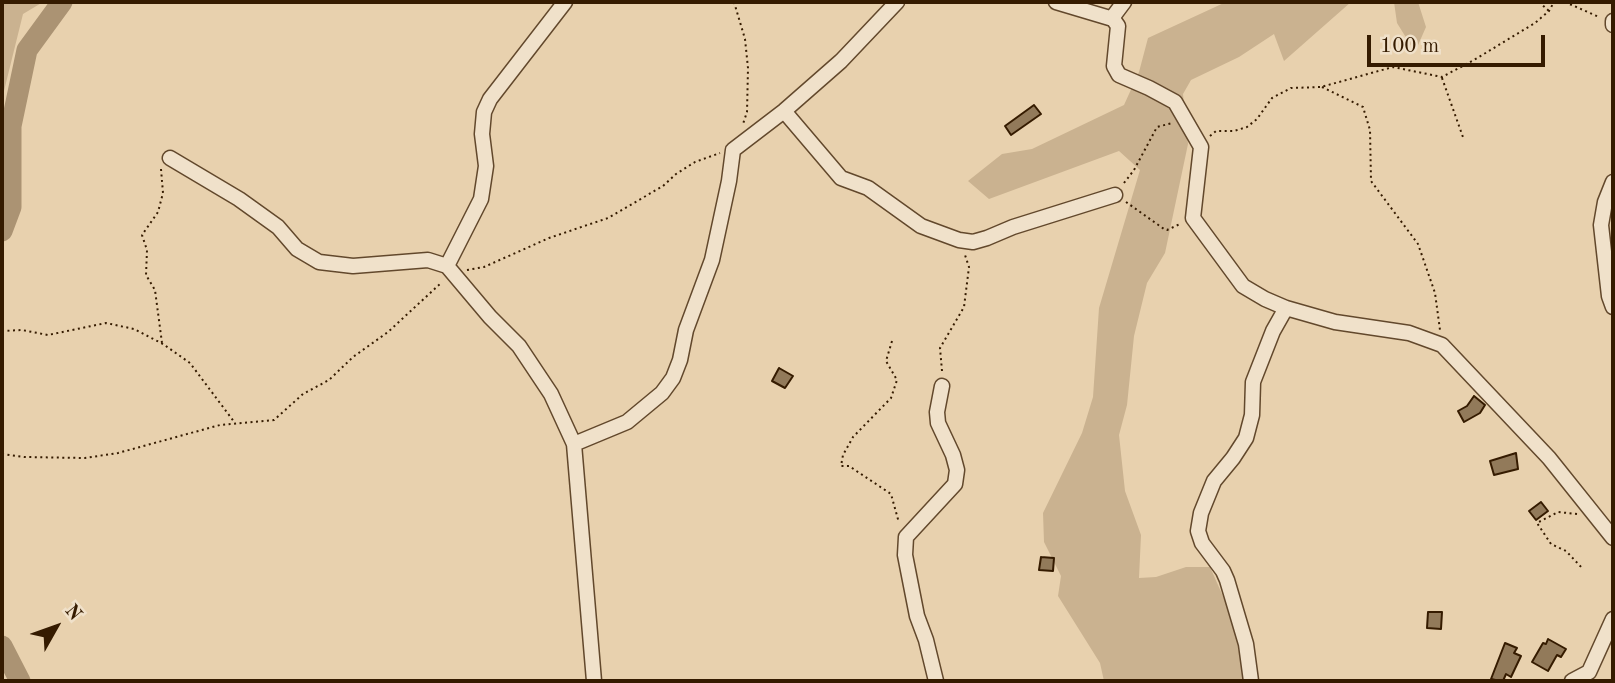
<!DOCTYPE html>
<html>
<head>
<meta charset="utf-8">
<style>
	body { margin:0 }
	#map { position:relative; width:1615px; height:683px; overflow:hidden; background:#e8d1ae; font-family:"Old Standard TT",serif }
	canvas { display:block }
	.frame { position:absolute; inset:0; border:4px solid #351b00; pointer-events:none }
	.north { position:absolute; left:21px; top:592px; width:70px; height:70px; -webkit-text-stroke:5px #f0e1ca; paint-order:stroke; rotate:50deg; font-size:19px; font-weight:700; line-height:28px; text-align:center; color:#351b00 }
	.north::after { content:''; display:block; margin:auto; width:24px; height:32px; background:#351b00; clip-path:polygon(50% 0,100% 100%,50% 72%,0 100%) }
	.scale { position:absolute; left:1367px; top:35px; width:178px; height:32px; box-sizing:border-box; border:4px solid #351b00; border-top:0; padding-left:9px; font-size:21px; line-height:24px; white-space:nowrap; color:#351b00; -webkit-text-stroke:5px #f0e1ca; paint-order:stroke }
</style>
</head>
<body>
<div id="map">
<canvas width="1615" height="683"></canvas>
<div class="frame"></div>
<div class="north">N</div>
<div class="scale">100 m</div>
</div>
<script>
const ctx = document.querySelector('canvas').getContext('2d');
ctx.lineJoin = 'round';
function fill(path, color) { ctx.fillStyle = color; ctx.fill(path, 'evenodd'); }
const poly = rows => new Path2D(rows.map(r => 'M' + r).join(''));
function trace(path, color, width, dash) { ctx.strokeStyle = color; ctx.lineWidth = width; ctx.lineCap = dash ? 'butt' : 'round'; ctx.setLineDash(dash || []); ctx.stroke(path); }
fill(poly([
	[2,2,43,2,23,14,2,99],
	[1226,2,1351,2,1284,61,1274,34,1239,57,1191,80,1183,94,1188,144,1165,253,1147,283,1134,336,1127,405,1119,435,1125,491,1141,535,1139,578,1156,577,1186,567,1210,567,1234,621,1244,681,1104,681,1100,663,1058,596,1061,576,1044,542,1043,513,1082,433,1093,397,1099,308,1140,170,1119,151,989,199,968,181,1002,154,1032,149,1124,105,1139,72,1148,38],
	[1394,2,1418,2,1426,27,1415,52,1397,23]
]), '#cab290');
trace(poly([
	[2,231,11,207,11,126,27,50,62,2],
	[2,646,20,681]
]), '#ab9373', 21);
const building = poly([
	[1034,105,1041,114,1011,135,1005,126,1034,105],
	[779,368,793,376,785,388,772,381,779,368],
	[1474,396,1485,405,1480,413,1464,422,1458,411,1467,406,1474,396],
	[1516,453,1518,469,1494,475,1490,461,1516,453],
	[1541,502,1548,511,1536,520,1529,511,1541,502],
	[1041,557,1054,558,1053,571,1039,570,1041,557],
	[1428,612,1442,612,1441,629,1427,628,1428,612],
	[1548,639,1566,649,1561,657,1557,655,1548,671,1532,662,1543,643,1546,644,1548,639],
	[1505,643,1517,648,1514,653,1521,656,1511,677,1506,674,1503,681,1500,681,1491,679,1505,643]
]);
fill(building, '#927a5a');
trace(building, '#351b00', 2);
const minor = poly([
	[1056,2,1113,19,1118,26,1114,66,1119,75,1149,88,1175,102,1201,147,1193,218,1243,286,1265,299,1286,308,1335,322,1409,333,1442,345,1549,458,1613,538],
	[1112,18,1124,2],
	[1613,21,1613,25],
	[784,111,841,178,868,188,921,226,959,240,973,242,987,238,1013,227,1115,195],
	[170,158,239,199,278,227,297,249,319,262,353,266,428,260,447,266,490,317,519,346,551,394,574,444,594,681],
	[1613,182,1605,202,1601,225,1609,296,1613,307],
	[447,266,481,199,486,166,482,134,484,112,490,99,565,2],
	[574,444,627,422,662,393,673,378,680,360,686,330,712,260,729,181,733,150,784,111,841,61,897,2],
	[936,681,926,640,917,616,905,555,906,537,955,484,957,470,953,455,938,423,937,412,942,386],
	[1251,681,1246,644,1227,580,1223,571,1202,543,1198,531,1201,513,1214,481,1233,458,1246,438,1252,415,1253,382,1273,331,1286,308],
	[1572,681,1589,672,1613,619]
]);
trace(minor, '#62482c', 17);
trace(poly([
	[734,2,745,39,748,68,747,112,743,124],
	[1539,2,1549,11],
	[1565,2,1599,17],
	[1442,78,1464,140],
	[1322,87,1363,107,1370,130,1371,181,1418,244,1435,293,1440,330],
	[1210,136,1216,131,1234,131,1247,127,1257,119,1272,98,1291,88,1321,87,1393,67,1442,77,1474,60,1535,23,1549,11,1554,2],
	[161,169,163,193,158,212,142,235,147,250,146,275,155,290,162,343],
	[1124,183,1134,170,1157,127,1172,123],
	[1126,202,1164,229,1167,230,1180,224],
	[467,270,484,267,549,238,608,218,663,186,676,174,695,162,720,153],
	[2,331,22,330,48,335,106,323,134,329,163,344,190,363,235,423],
	[892,341,886,361,897,380,891,398,853,437,843,455,841,466,849,466,891,494,899,523],
	[942,371,940,348,964,307,969,267,965,255],
	[2,454,24,457,85,458,118,453,220,425,274,420,303,394,329,380,353,357,388,332,441,283],
	[1577,514,1558,512,1537,523,1551,544,1566,551,1583,569]
]), '#351b00', 2, [2, 3.5]);
trace(minor, '#f0e1ca', 14);
</script>
</body>
</html>
